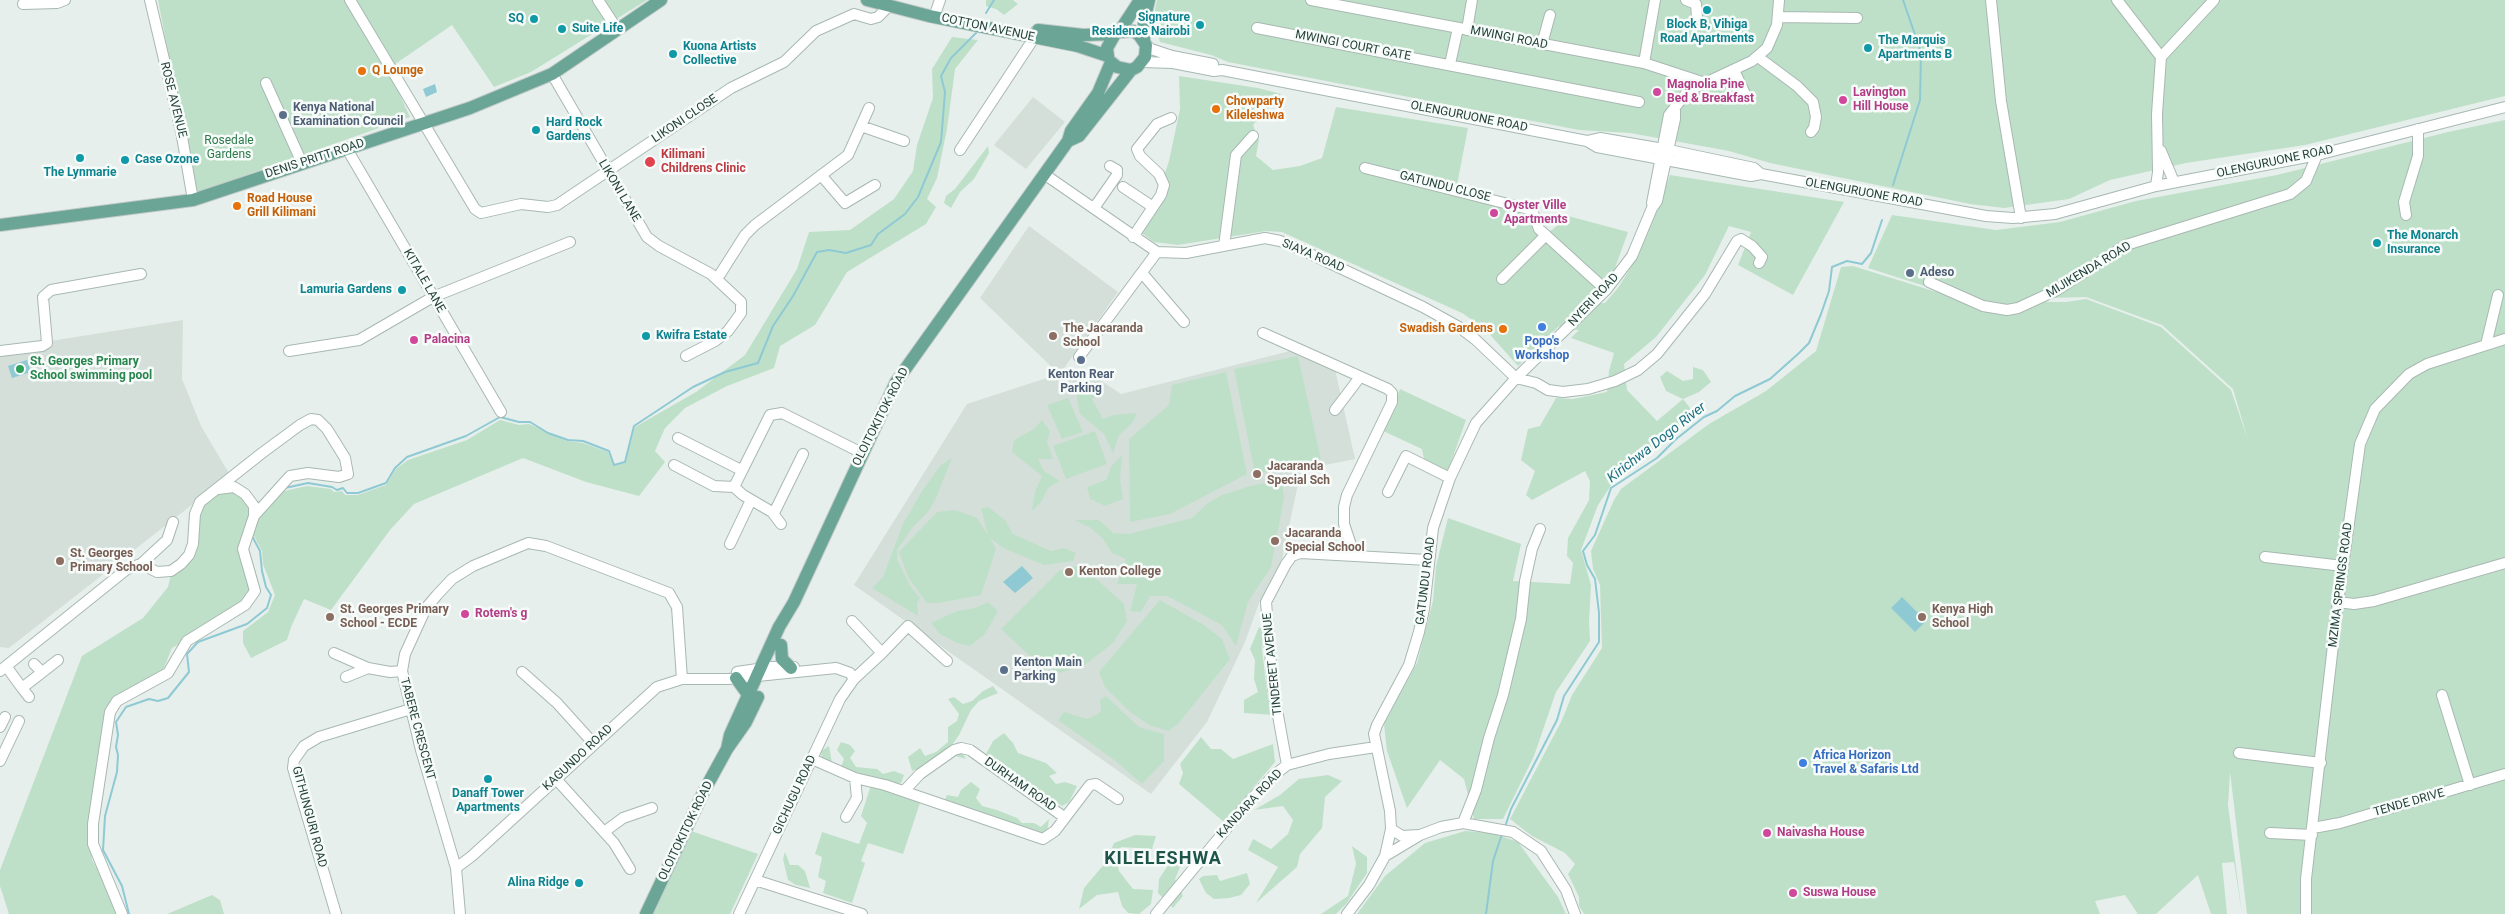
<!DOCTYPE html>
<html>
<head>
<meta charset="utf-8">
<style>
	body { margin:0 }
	canvas { display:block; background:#e6efeb }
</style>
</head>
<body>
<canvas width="2505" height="914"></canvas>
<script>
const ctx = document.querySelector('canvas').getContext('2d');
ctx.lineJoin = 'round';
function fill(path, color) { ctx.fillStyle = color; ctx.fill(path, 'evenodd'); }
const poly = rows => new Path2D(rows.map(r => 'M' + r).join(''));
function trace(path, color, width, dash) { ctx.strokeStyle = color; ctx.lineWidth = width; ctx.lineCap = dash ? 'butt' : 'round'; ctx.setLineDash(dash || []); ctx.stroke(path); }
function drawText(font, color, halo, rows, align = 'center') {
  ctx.font = font + ' Roboto,sans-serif'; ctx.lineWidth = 5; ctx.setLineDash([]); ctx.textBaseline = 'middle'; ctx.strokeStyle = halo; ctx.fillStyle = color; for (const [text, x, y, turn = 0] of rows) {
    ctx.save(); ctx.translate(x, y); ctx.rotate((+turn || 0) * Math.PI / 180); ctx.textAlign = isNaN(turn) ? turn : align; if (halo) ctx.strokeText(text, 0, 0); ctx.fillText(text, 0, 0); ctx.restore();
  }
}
fill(poly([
	[1033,97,1065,122,1026,169,994,145],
	[1029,226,1118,292,1060,374,1088,372,1121,394,1294,350,1334,365,1355,459,1301,470,1282,559,1259,603,1245,642,1207,722,1151,794,854,585,967,404,1059,374,980,298],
	[183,320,182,379,201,426,230,475,9,648,0,647,0,349]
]), '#d4dfda');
fill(poly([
	[158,0,647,0,531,72,494,87,452,25,388,69,410,117,195,193],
	[986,0,1013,0,1018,4,1004,15,996,9,986,6],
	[1157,0,2505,0,2505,96,2305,145,2186,163,2110,180,2069,199,2004,208,1970,204,1838,177,1770,163,1729,151,1630,133,1579,130,1228,62,1211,55,1160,42,1153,20],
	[952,37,978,40,955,69,947,129,937,178,927,199,936,207,926,224,847,272,815,325,780,346,774,368,727,386,685,408,665,428,655,451,665,462,639,496,586,482,523,458,414,504,390,530,331,610,304,599,291,627,287,640,251,658,243,643,243,631,268,612,275,595,263,564,262,551,253,534,258,517,272,498,284,491,307,486,331,489,334,492,342,491,345,495,358,495,386,485,396,469,408,460,467,440,500,420,519,425,529,424,567,441,583,443,608,452,614,466,625,463,635,427,696,392,745,355,797,269,809,232,850,230,894,199,913,171,917,145,933,98,932,69],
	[1179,76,1258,88,1281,94,1253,125,1259,140,1256,156,1273,170,1300,166,1322,158,1336,107,1468,128,1456,190,1529,204,1540,235,1552,230,1568,216,1628,232,1614,271,1584,301,1587,304,1605,303,1618,288,1633,264,1651,225,1670,175,1844,202,1793,295,1738,265,1751,232,1729,226,1705,275,1656,337,1624,364,1627,390,1657,421,1683,399,1666,391,1660,377,1667,371,1683,381,1693,379,1693,367,1703,370,1711,382,1699,392,1683,399,1694,413,1652,451,1618,475,1598,505,1581,550,1591,585,1589,622,1590,641,1556,692,1534,756,1503,819,1474,819,1464,779,1440,760,1407,808,1387,751,1384,724,1417,663,1433,601,1436,566,1448,518,1521,544,1513,581,1570,584,1573,563,1567,556,1568,538,1589,500,1590,481,1585,471,1532,500,1526,495,1535,471,1521,460,1528,429,1540,426,1556,398,1573,399,1607,392,1609,371,1614,353,1571,338,1579,330,1561,329,1559,326,1518,366,1484,328,1462,313,1282,232,1266,231,1178,245,1154,242,1135,228,1156,199,1169,161,1180,109],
	[2505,120,2505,914,2247,914,2230,772,2228,805,2242,914,2234,862,2222,863,2227,914,2211,914,2198,875,2156,914,2138,914,2125,895,2095,901,2100,914,1584,914,1579,906,1579,897,1568,874,1575,864,1565,853,1532,836,1510,819,1562,720,1572,695,1602,648,1600,585,1593,569,1591,551,1614,500,1621,489,1709,424,1766,391,1816,351,1841,267,1853,266,2007,314,2044,302,2066,302,2086,299,2161,327,2231,390,2248,440,2233,389,2162,325,2086,297,2050,298,2007,312,1868,268,1892,215,1996,230,2060,222,2136,201,2277,175,2448,132],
	[988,146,989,153,974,179,960,192,951,208,944,203,946,196,955,189],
	[1298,356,1321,460,1255,474,1234,369],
	[1226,372,1247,474,1170,514,1130,522,1129,439,1169,405,1172,385],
	[1085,385,1102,391,1092,399,1103,419,1114,415,1137,413,1133,422,1119,435,1113,453,1104,434,1080,414,1076,393],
	[1400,389,1466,420,1448,471,1424,459,1422,449,1383,431],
	[1068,398,1083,432,1062,439,1047,405],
	[1042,420,1050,431,1047,442,1053,459,1038,459,1044,471,1060,481,1048,488,1041,502,1032,511,1035,492,1042,476,1012,452,1014,440,1034,429],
	[1095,431,1107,464,1066,479,1053,446],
	[1122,455,1120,479,1123,499,1105,506,1090,499,1087,487,1106,480,1112,465],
	[952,458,936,498,928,512,912,528,897,550,897,560,911,587,920,598,917,603,918,616,872,588,883,577,903,524,922,491,941,465],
	[1282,480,1284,498,1271,567,1248,602,1236,646,1222,625,1167,596,1150,596,1141,612,1130,611,1137,584,1117,584,1126,559,1112,553,1103,539,1091,528,1075,520,1099,520,1113,533,1128,534,1192,518,1208,503,1222,495,1250,486],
	[225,489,261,502,239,542,239,553,252,592,249,599,209,628,172,648,161,675,110,701,99,778,89,813,90,838,92,860,111,894,118,914,9,914,0,886,0,870,82,656,143,618,168,587,171,574,198,532,201,509,206,503],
	[988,507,1005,520,1013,534,1051,551,1064,548,1076,553,1073,561,1044,565,1003,548,990,538,996,549,981,595,939,603,927,603,908,577,899,552,937,512,955,510,977,518,988,535,981,508],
	[1081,565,1124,604,1127,621,1113,643,1083,666,1059,673,1029,655,1001,629,1059,571],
	[1160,600,1204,625,1222,639,1230,659,1178,724,1168,731,1149,725,1130,712,1105,687,1099,672],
	[988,602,998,611,985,634,970,646,957,643,940,634,931,623,957,611,975,608],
	[1259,627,1264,631,1262,649,1267,692,1273,715,1244,713,1244,700,1258,692,1254,679,1255,660,1250,649],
	[993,686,998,693,979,701,971,710,959,735,950,748,962,752,966,759,955,756,912,771,908,757,920,748,925,756,936,752,948,742,948,727,957,721,959,714,948,699,954,697,963,704,972,701,983,691],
	[1106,696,1139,727,1164,734,1164,761,1142,784,1117,762,1058,720,1064,712,1087,719,1101,712,1100,700],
	[1004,733,1013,743,1018,753,1046,763,1057,773,1049,776,1056,784,1065,782,1077,786,1069,802,1062,806,986,754,993,741],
	[1201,737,1211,749,1221,749,1233,759,1273,744,1275,762,1224,822,1179,784,1183,773,1180,764],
	[841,742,850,745,855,751,850,758,856,767,877,769,883,774,894,771,904,775,901,783,889,789,882,780,848,771,822,761,821,751,829,746,832,763,841,767,844,759,837,750],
	[1328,775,1342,781,1325,797,1322,828,1300,854,1297,867,1256,903,1278,867,1248,850,1253,839,1271,849,1288,834,1293,820,1283,806,1254,810,1280,795,1299,779],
	[971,782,980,789,976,798,982,806,997,810,1017,818,1022,823,1034,823,1041,827,1049,819,1047,832,1034,833,944,802,947,795,958,797,961,790],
	[871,785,920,803,903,854,868,843,861,861,865,863,852,903,823,893,826,881,818,877,822,857,815,854,822,832,859,844,867,823,861,816],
	[691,831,758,854,730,914,652,914],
	[1465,831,1492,833,1518,842,1558,897,1566,914,1357,914,1385,876,1425,843],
	[1135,835,1156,836,1152,849,1121,847,1116,858,1119,871,1133,889,1153,890,1151,904,1139,914,1128,913,1122,906,1118,892,1097,895,1079,909,1084,888,1106,862,1114,843],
	[1352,846,1367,857,1367,873,1346,904,1336,914,1321,914,1348,896,1356,864],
	[785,852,790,865,798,865,805,871,810,888,796,885,788,880,783,859],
	[1171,861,1181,865,1175,879,1183,896,1173,908,1158,893,1159,879],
	[1247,873,1250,884,1241,895,1229,898,1214,899,1206,893,1199,879,1203,876,1217,875,1220,881],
	[212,895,220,900,224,914,167,914]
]), '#bfe0c8');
fill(poly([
	[435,84,437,92,426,97,423,89],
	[27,360,31,372,12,378,8,366],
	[1022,566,1033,578,1015,593,1003,582],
	[1902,597,1926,621,1915,632,1891,608]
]), '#8ec9d4');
trace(poly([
	[986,13,994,0],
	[1893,185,1920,100,1921,52,1903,0],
	[285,488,308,483,332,487,337,490,343,488,347,493,358,493,386,483,395,468,407,457,466,436,500,417,519,422,530,422,548,433,568,440,583,441,609,451,614,465,625,462,634,426,693,387,725,372,758,363,773,326,793,296,817,252,829,250,846,253,871,245,878,234,905,214,918,197,941,142,945,92,941,76,951,58,978,31],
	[1505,827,1511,809,1557,720,1564,696,1599,642,1599,613,1595,579,1587,565,1583,551,1595,535,1611,488,1657,458,1675,440,1704,417,1717,411,1735,396,1770,379,1798,354,1809,343,1821,314,1829,291,1832,267,1847,261,1862,264,1871,253,1882,220],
	[129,914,122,886,103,850,105,816,117,772,118,755,116,747,118,735,116,722,126,707,149,699,158,701,168,698,189,672,187,654,198,642,247,624,267,608,271,595,266,587,262,571,260,551,252,536],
	[1486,914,1493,861,1502,834]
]), '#8ec9d4', 2);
const minor = poly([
	[150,0,181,131,193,200],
	[350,0,475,209,481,213,521,204,548,207,557,205,731,88,784,62,816,31,854,14,871,19,878,17,889,6],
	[598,0,617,29],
	[1311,0,1644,63,1705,83],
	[1686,0,1696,4,1697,17],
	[1991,0,2001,101,2021,218],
	[2117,0,2161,57],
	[23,4,57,3,65,0],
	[934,17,940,0],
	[1778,17,1857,18],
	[1257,28,1639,102],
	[1467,30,1472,0],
	[1542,44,1550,15],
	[1146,45,1151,49,1172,56,1213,64],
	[1758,57,1797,86,1813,102,1816,117,1814,128,1811,132],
	[1142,62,1173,63,1214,71,1222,70,1587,141,1600,138,1669,150,1754,168,1761,174,1986,216,2013,218,2055,214,2156,186,2317,155,2505,107],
	[1644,63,1655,0],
	[1450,64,1458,28],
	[1734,70,1746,96],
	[552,74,647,237,659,246,711,274,741,302,741,313,728,331,715,341,686,356],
	[266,83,302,163],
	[861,126,904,141],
	[1587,141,1597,147,1618,151,1751,176,1761,174],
	[347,149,501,412],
	[960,150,1034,38,1036,31],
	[2161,151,2174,182],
	[1365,168,1532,210,1539,229,1606,290],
	[1044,174,1157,252,1186,253,1265,238,1280,241,1304,251,1423,307,1459,327,1476,340,1516,378,1536,383,1548,390,1563,392,1588,389,1615,381,1638,370,1657,354,1705,294,1737,241,1741,239,1752,246,1762,257,1759,263],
	[821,175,845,203,875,185],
	[2156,186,2158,172,2157,114,2161,57,2214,0],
	[1123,187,1153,207],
	[1652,203,1669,115,1688,91,1752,61,1767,48,1777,25,1779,0],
	[1094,208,1117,175,1117,170,1110,166],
	[2406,215,2404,202,2418,156,2418,129],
	[1133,237,1161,195,1164,185,1159,174,1140,156,1137,149,1157,124,1171,118],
	[1224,246,1236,155,1253,136],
	[1142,273,1184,322],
	[717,279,745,235,755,225,848,155,869,108],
	[1502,279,1545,236],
	[1929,282,1983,306,2007,310,2018,308,2057,290,2126,245,2290,194,2306,181,2317,155],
	[1263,333,1388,389,1392,393,1392,402,1347,495,1344,507,1344,524,1354,554],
	[2486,345,2498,295],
	[0,351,42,346,47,343,43,297,51,290,141,274],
	[289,351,359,340,433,297,570,242],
	[1079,357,1157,252],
	[1335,410,1360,377],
	[678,438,741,470],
	[674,465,714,486,734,487],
	[218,489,234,487,245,494,254,506,254,516],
	[1388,492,1406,456,1450,478],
	[774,513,803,454],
	[781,524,772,512,743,495,734,487,770,415,782,413,862,453],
	[730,544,751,500],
	[2265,557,2343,566],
	[141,564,167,540,173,522],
	[2338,602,2354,604,2374,601,2505,563],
	[334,653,368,668,390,672,402,671],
	[882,653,908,626,947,661],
	[34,664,42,672],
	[6,666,22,688],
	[0,671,127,569,141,564,157,572,171,571,181,564,189,555,193,544,195,514,200,502,262,453,300,425,311,419,318,420,327,429,345,458,348,474,339,477,308,473,290,476,254,516,243,549,255,591,245,605,187,641,168,673,117,701,110,712,93,824,93,844,122,914],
	[522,672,557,703,594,744],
	[737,672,771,667,794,667],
	[346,677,368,668],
	[2442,695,2470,785],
	[29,697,22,688,58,660],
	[0,727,5,717],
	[2239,753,2321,763],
	[812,759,855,778,885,785,1043,839,1055,831,1090,785,1096,784,1118,799],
	[0,761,19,721],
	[1287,765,1273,688,1266,602,1286,564,1292,556,1300,553,1428,560],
	[556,779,614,843,630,869],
	[904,791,920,774,954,750,961,748,970,750,1064,817],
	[846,817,857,798,855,778],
	[1463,823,1476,790,1489,738,1503,695,1521,619,1525,581,1532,549,1540,529],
	[2313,828,2340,823,2505,774],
	[1391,829,1402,836,1419,835],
	[604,832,623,818,652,808],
	[2270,833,2312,835],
	[1385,856,1391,829,1390,811,1374,734,1377,725,1409,665,1419,632,1424,609,1433,528,1450,478,1476,423,1516,378,1606,290,1632,256,1652,208,1657,201,1675,119,1675,107],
	[456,868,472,856,657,687,682,679,728,679,836,668,850,673,854,679],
	[755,880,862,914],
	[336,914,293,768,294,760,304,746,319,737,411,709],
	[460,914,456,868,421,750,402,671,405,654,426,608,437,595,452,579,473,566,528,543,546,546,669,593,677,607,682,679],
	[739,914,840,699,854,679,882,653,852,621],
	[1156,914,1246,805,1273,776,1287,765,1329,754,1376,747],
	[1347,914,1369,885,1385,856,1420,835,1441,827,1463,823,1513,832,1541,851,1566,890,1575,914],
	[2306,914,2306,879,2338,602,2360,444,2375,409,2409,374,2427,364,2505,339]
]);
const major = poly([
	[867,0,929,16,1078,46,1108,56,1107,48,1115,34],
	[1038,30,1083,35,1115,34],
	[1119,32,1140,0],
	[1144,40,1144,21,1149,0],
	[1068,141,1079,136,1131,70],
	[0,225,193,200,470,108,552,74,661,0],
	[781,645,782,659,791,668],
	[736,678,749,696],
	[727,749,730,735,779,627,794,602,896,382,1068,141,1071,131,1098,93,1111,62,1117,67,1131,70,1137,67,1145,57,1146,45,1139,35,1133,31,1119,32],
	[646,914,704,791,727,749,746,722,758,697]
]);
trace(minor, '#a8b8b2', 12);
trace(major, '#c2cac8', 14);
trace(minor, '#fff', 10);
trace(major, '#6aa596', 12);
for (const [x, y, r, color] of [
	[1707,10,5,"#0f9aa8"],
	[534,19,5,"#0f9aa8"],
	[1200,25,5,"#0f9aa8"],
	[562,29,5,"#0f9aa8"],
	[1868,48,5,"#0f9aa8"],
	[673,54,5,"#0f9aa8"],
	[362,71,5,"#e8710a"],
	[1657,92,5,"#d1479c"],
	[1843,100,5,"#d1479c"],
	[1216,109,5,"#e8710a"],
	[283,115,5,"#5c6f8a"],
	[536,130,5,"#0f9aa8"],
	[80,158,5,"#0f9aa8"],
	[125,160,5,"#0f9aa8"],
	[650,162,6,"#e0444e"],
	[237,206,5,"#e8710a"],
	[1494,213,5,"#d1479c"],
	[2377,243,5,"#0f9aa8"],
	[1910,273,5,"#5c6f8a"],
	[402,290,5,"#0f9aa8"],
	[1542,327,5,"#3f7fe0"],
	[1503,329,5,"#e8710a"],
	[646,336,5,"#0f9aa8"],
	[1053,336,5,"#8d6e63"],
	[414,340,5,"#d1479c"],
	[1081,360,5,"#5c6f8a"],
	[20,369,5,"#2e9e5b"],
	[1257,474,5,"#8d6e63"],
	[1275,541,5,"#8d6e63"],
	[60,561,5,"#8d6e63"],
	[1069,572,5,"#8d6e63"],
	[465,614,5,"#d1479c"],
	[330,617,5,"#8d6e63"],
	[1922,617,5,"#8d6e63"],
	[1004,670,5,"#5c6f8a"],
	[1803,763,5,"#3f7fe0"],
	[488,779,5,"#0f9aa8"],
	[1767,833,5,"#d1479c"],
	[579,883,5,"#0f9aa8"],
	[1793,893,5,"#d1479c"]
]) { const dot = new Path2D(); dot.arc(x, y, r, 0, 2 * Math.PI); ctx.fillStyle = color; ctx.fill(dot); trace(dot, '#f7fbf9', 2); }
drawText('bold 12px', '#0d838f', '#f7fbf9', [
	["Signature",1190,18,"right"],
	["Residence Nairobi",1190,32,"right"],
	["SQ",524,19,"right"],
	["Block B, Vihiga",1707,25,"center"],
	["Road Apartments",1707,39,"center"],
	["Suite Life",572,29],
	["The Marquis",1878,41],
	["Apartments B",1878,55],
	["Kuona Artists",683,47],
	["Collective",683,61],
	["Hard Rock",546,123],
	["Gardens",546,137],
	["Case Ozone",135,160],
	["The Lynmarie",80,173,"center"],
	["The Monarch",2387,236],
	["Insurance",2387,250],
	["Lamuria Gardens",392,290,"right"],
	["Kwifra Estate",656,336],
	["Danaff Tower",488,794,"center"],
	["Apartments",488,808,"center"],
	["Alina Ridge",569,883,"right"]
], 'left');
drawText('12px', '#24423a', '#f7fbf9', [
	["COTTON AVENUE",988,28,12],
	["MWINGI ROAD",1509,38,11],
	["MWINGI COURT GATE",1353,46,11],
	["ROSE AVENUE",173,100,76],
	["OLENGURUONE ROAD",1469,117,11],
	["LIKONI CLOSE",685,119,-34],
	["DENIS PRITT ROAD",315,159,-18],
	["OLENGURUONE ROAD",2275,162,-12],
	["GATUNDU CLOSE",1445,187,14],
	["LIKONI LANE",619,191,59],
	["OLENGURUONE ROAD",1864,193,10],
	["SIAYA ROAD",1313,256,23],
	["MIJIKENDA ROAD",2089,270,-31],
	["KITALE LANE",424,281,60],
	["NYERI ROAD",1594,300,-47],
	["OLOITOKITOK ROAD",881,417,-63],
	["GATUNDU ROAD",1426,581,-83],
	["MZIMA SPRINGS ROAD",2341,585,-83],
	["TINDERET AVENUE",1273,664,-96],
	["TABERE CRESCENT",417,729,75],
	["KAGUNDO ROAD",578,758,-43],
	["DURHAM ROAD",1020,785,35],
	["GICHUGU ROAD",795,795,-65],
	["TENDE DRIVE",2409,803,-16],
	["KANDARA ROAD",1250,804,-47],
	["GITHUNGURI ROAD",309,817,75],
	["OLOITOKITOK ROAD",686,831,-64]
]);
drawText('bold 12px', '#c56008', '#f7fbf9', [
	["Q Lounge",372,71],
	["Chowparty",1226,102],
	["Kileleshwa",1226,116],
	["Road House",247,199],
	["Grill Kilimani",247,213],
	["Swadish Gardens",1493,329,"right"]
], 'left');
drawText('bold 12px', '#b23c85', '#f7fbf9', [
	["Magnolia Pine",1667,85],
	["Bed & Breakfast",1667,99],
	["Lavington",1853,93],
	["Hill House",1853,107],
	["Oyster Ville",1504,206],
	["Apartments",1504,220],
	["Palacina",424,340],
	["Rotem's g",475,614],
	["Naivasha House",1777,833],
	["Suswa House",1803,893]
], 'left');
drawText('bold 12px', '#4e5e75', '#f7fbf9', [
	["Kenya National",293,108],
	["Examination Council",293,122],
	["Adeso",1920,273],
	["Kenton Rear",1081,375,"center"],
	["Parking",1081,389,"center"],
	["Kenton Main",1014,663],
	["Parking",1014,677]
], 'left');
drawText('12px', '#2d7a4b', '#f7fbf9', [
	["Rosedale",229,141],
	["Gardens",229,155]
]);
drawText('bold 12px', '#be3a42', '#f7fbf9', [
	["Kilimani",661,155],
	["Childrens Clinic",661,169]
], 'left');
drawText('bold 12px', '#785e54', '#f7fbf9', [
	["The Jacaranda",1063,329],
	["School",1063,343],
	["Jacaranda",1267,467],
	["Special Sch",1267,481],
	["Jacaranda",1285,534],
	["Special School",1285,548],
	["St. Georges",70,554],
	["Primary School",70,568],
	["Kenton College",1079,572],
	["St. Georges Primary",340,610],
	["School - ECDE",340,624],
	["Kenya High",1932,610],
	["School",1932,624]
], 'left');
drawText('bold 12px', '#366cbe', '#f7fbf9', [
	["Popo's",1542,342],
	["Workshop",1542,356],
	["Africa Horizon",1813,756,"left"],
	["Travel & Safaris Ltd",1813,770,"left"]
]);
drawText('bold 12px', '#27864d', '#f7fbf9', [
	["St. Georges Primary",30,362],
	["School swimming pool",30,376]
], 'left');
drawText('italic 14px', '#1c6f80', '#f7fbf9', [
	["Kirichwa Dogo River",1657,443,-38]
]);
ctx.letterSpacing = '1px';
drawText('bold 18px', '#1f5548', '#f7fbf9', [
	["KILELESHWA",1163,859]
]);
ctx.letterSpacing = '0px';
</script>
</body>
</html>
